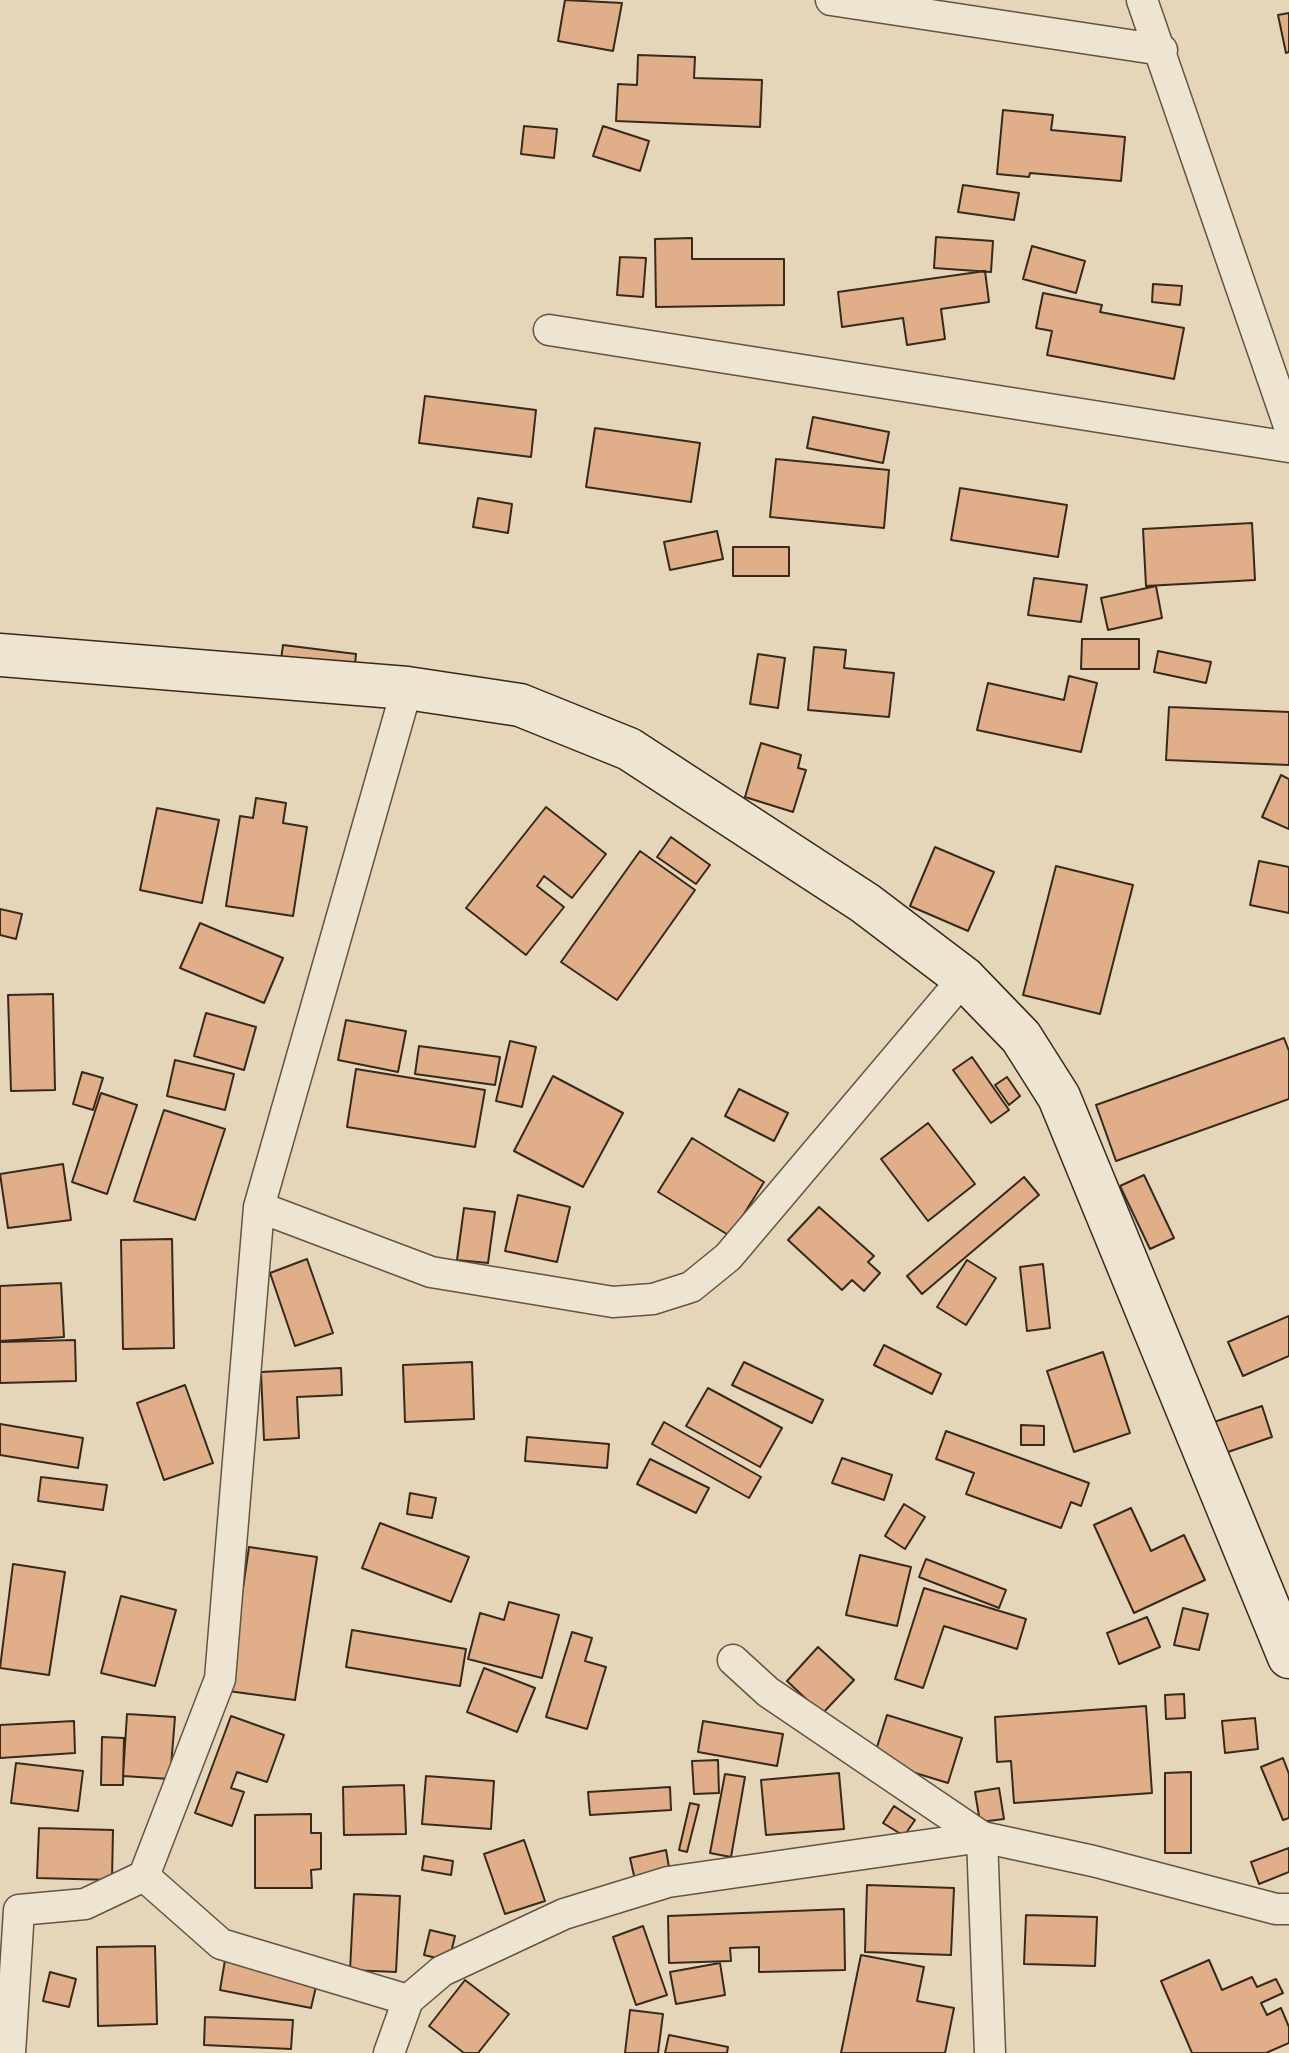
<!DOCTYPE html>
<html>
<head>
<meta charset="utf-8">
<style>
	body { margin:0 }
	canvas { display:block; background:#e5d6b9 }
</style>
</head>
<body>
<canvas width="1289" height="2053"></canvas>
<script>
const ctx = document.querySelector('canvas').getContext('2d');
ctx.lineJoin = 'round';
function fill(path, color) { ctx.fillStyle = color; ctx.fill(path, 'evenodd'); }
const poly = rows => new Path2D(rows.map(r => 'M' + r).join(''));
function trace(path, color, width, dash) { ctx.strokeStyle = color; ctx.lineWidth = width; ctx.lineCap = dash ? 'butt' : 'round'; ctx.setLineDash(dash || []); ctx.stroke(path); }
const building = poly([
	[565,0,622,3,613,51,558,41,565,0],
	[1289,13,1289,52,1286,53,1278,15,1289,13],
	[638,55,695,57,694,78,762,80,760,127,616,121,618,84,637,85,638,55],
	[1003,110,1053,115,1051,130,1125,137,1121,181,1030,173,1029,177,997,174,1003,110],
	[524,126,557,129,554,158,521,154,524,126],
	[603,126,649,141,640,171,593,156,603,126],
	[963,185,1019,193,1014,220,958,212,963,185],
	[936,237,993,241,991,272,934,268,936,237],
	[692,238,692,259,784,259,784,305,656,307,655,239,692,238],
	[1032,246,1085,261,1076,293,1023,279,1032,246],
	[620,257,646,258,643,297,617,295,620,257],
	[985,271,989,302,941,309,945,339,907,345,903,318,842,327,838,292,985,271],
	[1153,284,1182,286,1180,305,1152,302,1153,284],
	[1043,293,1102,305,1100,312,1184,328,1174,379,1047,355,1052,331,1036,328,1043,293],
	[425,396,536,410,531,457,419,443,425,396],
	[813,417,889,432,883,463,807,448,813,417],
	[595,428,700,443,691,502,586,487,595,428],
	[776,459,889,470,884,528,770,517,776,459],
	[960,488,1067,505,1058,557,951,540,960,488],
	[478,498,512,504,508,533,473,527,478,498],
	[1252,523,1255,580,1146,586,1143,529,1252,523],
	[717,531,723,559,670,570,664,542,717,531],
	[733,547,789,547,789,576,733,576,733,547],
	[1034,578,1087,585,1081,622,1028,615,1034,578],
	[1156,586,1162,618,1108,630,1101,598,1156,586],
	[1082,639,1139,639,1139,669,1081,669,1082,639],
	[283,645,356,654,354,675,280,667,283,645],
	[814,647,846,650,844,668,894,673,889,717,808,710,814,647],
	[1158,651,1211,662,1206,683,1154,672,1158,651],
	[758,654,785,658,778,708,750,704,758,654],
	[1069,676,1097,683,1081,752,977,730,988,683,1064,700,1069,676],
	[1169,707,1289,712,1289,765,1166,760,1169,707],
	[761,743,801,755,798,768,806,770,793,812,745,797,761,743],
	[1281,775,1289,779,1289,829,1262,817,1281,775],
	[256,798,286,803,283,823,307,827,293,916,226,906,240,816,253,818,256,798],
	[546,807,606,854,572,898,544,876,537,886,564,907,526,955,466,908,546,807],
	[157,808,219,820,202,903,140,890,157,808],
	[671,837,710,865,696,884,657,857,671,837],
	[935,847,994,872,968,931,910,906,935,847],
	[640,851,695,890,617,1000,561,962,640,851],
	[1259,861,1289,867,1289,913,1250,905,1259,861],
	[1056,866,1133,885,1100,1014,1023,995,1056,866],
	[0,909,22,914,16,939,0,935,0,909],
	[200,923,283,958,264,1003,180,968,200,923],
	[53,994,55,1090,11,1091,8,995,53,994],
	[206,1013,256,1027,244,1070,194,1056,206,1013],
	[346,1020,406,1031,398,1072,338,1060,346,1020],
	[1284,1038,1289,1051,1289,1099,1116,1161,1096,1105,1284,1038],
	[510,1041,536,1047,522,1107,496,1101,510,1041],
	[419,1046,500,1057,495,1085,415,1074,419,1046],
	[972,1057,1009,1110,991,1123,953,1070,972,1057],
	[175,1060,234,1074,225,1110,167,1096,175,1060],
	[356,1069,485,1090,475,1147,347,1127,356,1069],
	[82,1072,103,1078,93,1110,73,1104,82,1072],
	[553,1076,623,1113,583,1187,514,1151,553,1076],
	[1007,1077,1020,1096,1009,1105,995,1085,1007,1077],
	[739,1089,788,1113,774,1141,725,1116,739,1089],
	[101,1093,137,1105,107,1194,72,1182,101,1093],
	[164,1110,225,1129,195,1220,134,1201,164,1110],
	[928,1123,975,1184,928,1221,881,1159,928,1123],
	[692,1138,764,1182,730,1236,658,1192,692,1138],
	[63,1164,71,1220,8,1228,0,1174,63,1164],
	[1144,1175,1174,1238,1150,1249,1120,1186,1144,1175],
	[1024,1177,1039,1195,922,1294,907,1276,1024,1177],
	[518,1195,570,1207,557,1262,505,1251,518,1195],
	[819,1207,874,1256,868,1262,880,1273,864,1291,852,1280,842,1290,788,1240,819,1207],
	[464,1208,495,1212,488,1263,457,1260,464,1208],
	[172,1239,174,1348,123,1349,121,1240,172,1239],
	[307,1259,333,1333,295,1346,270,1273,307,1259],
	[967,1260,996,1278,966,1325,937,1307,967,1260],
	[1043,1264,1050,1328,1027,1331,1020,1267,1043,1264],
	[61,1283,64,1337,0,1341,0,1286,61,1283],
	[1289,1316,1289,1356,1243,1376,1228,1342,1289,1316],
	[75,1340,76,1381,0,1383,0,1342,75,1340],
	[884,1345,941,1374,932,1394,874,1365,884,1345],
	[1103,1352,1130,1433,1074,1452,1047,1371,1103,1352],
	[472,1362,474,1419,405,1422,403,1365,472,1362],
	[744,1362,823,1400,812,1423,732,1385,744,1362],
	[341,1368,342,1395,297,1397,299,1438,264,1440,261,1372,341,1368],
	[185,1385,213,1463,164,1480,137,1403,185,1385],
	[708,1388,782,1428,760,1467,686,1426,708,1388],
	[1262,1406,1272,1437,1222,1454,1211,1423,1262,1406],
	[664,1422,761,1477,749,1498,652,1444,664,1422],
	[0,1424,83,1438,78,1468,0,1455,0,1424],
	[1021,1425,1044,1426,1044,1445,1021,1445,1021,1425],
	[946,1431,1089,1483,1081,1506,1071,1502,1061,1528,966,1494,974,1473,936,1459,946,1431],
	[527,1437,609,1444,607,1468,525,1461,527,1437],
	[842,1458,892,1475,884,1500,832,1483,842,1458],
	[650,1459,709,1488,696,1513,637,1484,650,1459],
	[41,1477,107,1485,103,1510,38,1501,41,1477],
	[410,1493,436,1498,432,1518,407,1514,410,1493],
	[904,1504,925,1517,905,1549,885,1536,904,1504],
	[1131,1508,1151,1551,1184,1535,1205,1580,1134,1613,1094,1525,1131,1508],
	[380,1523,469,1557,451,1602,362,1568,380,1523],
	[249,1547,317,1557,295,1700,228,1691,249,1547],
	[860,1555,911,1567,897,1626,846,1615,860,1555],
	[926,1559,1006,1590,999,1608,919,1577,926,1559],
	[13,1564,65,1572,49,1675,0,1668,13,1564],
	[924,1588,1026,1619,1017,1649,944,1626,923,1688,895,1679,924,1588],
	[121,1596,176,1610,155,1686,101,1673,121,1596],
	[509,1602,559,1615,542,1678,468,1659,480,1613,504,1620,509,1602],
	[1183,1608,1208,1614,1199,1650,1174,1645,1183,1608],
	[1147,1617,1160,1647,1119,1664,1107,1633,1147,1617],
	[352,1630,466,1649,460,1686,346,1667,352,1630],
	[572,1632,592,1638,585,1661,606,1667,587,1729,546,1717,572,1632],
	[818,1647,854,1680,822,1714,787,1681,818,1647],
	[484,1668,535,1688,517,1732,467,1712,484,1668],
	[1184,1694,1185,1718,1166,1719,1165,1695,1184,1694],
	[1146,1706,1152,1793,1014,1803,1011,1761,997,1762,995,1717,1146,1706],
	[127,1714,175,1717,170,1779,123,1776,127,1714],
	[887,1715,962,1738,948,1783,873,1760,887,1715],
	[231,1716,284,1735,267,1782,237,1772,231,1788,244,1792,232,1826,195,1813,231,1716],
	[1255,1718,1258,1749,1225,1753,1222,1721,1255,1718],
	[74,1721,75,1753,0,1758,0,1725,74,1721],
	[703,1721,783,1734,777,1766,698,1752,703,1721],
	[102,1737,124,1738,123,1785,101,1785,102,1737],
	[1283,1758,1289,1774,1289,1818,1283,1820,1261,1767,1283,1758],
	[718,1760,719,1793,694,1794,692,1761,718,1760],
	[16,1763,83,1771,78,1811,11,1803,16,1763],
	[1191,1772,1191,1853,1165,1853,1165,1773,1191,1772],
	[839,1773,844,1829,766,1835,761,1780,839,1773],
	[725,1774,745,1777,731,1857,710,1853,725,1774],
	[426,1776,494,1781,491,1829,422,1824,426,1776],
	[404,1785,406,1834,344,1835,343,1787,404,1785],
	[670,1787,671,1810,590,1815,588,1792,670,1787],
	[999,1788,1004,1819,980,1822,975,1792,999,1788],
	[690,1803,699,1805,687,1852,679,1850,690,1803],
	[894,1806,915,1820,904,1836,883,1823,894,1806],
	[311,1814,311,1833,321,1833,321,1869,311,1870,312,1888,255,1888,255,1815,311,1814],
	[39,1828,113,1830,112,1880,37,1878,39,1828],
	[524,1840,545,1901,505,1914,484,1854,524,1840],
	[1289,1848,1289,1872,1259,1884,1251,1862,1289,1848],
	[666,1850,670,1873,635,1880,630,1858,666,1850],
	[424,1856,453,1861,451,1875,422,1870,424,1856],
	[867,1885,954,1888,951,1955,865,1952,867,1885],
	[354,1894,400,1896,396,1972,350,1970,354,1894],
	[844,1909,845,1970,759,1972,759,1947,730,1948,731,1961,669,1963,668,1916,844,1909],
	[1026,1915,1097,1917,1095,1966,1024,1964,1026,1915],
	[643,1926,667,1995,636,2005,613,1937,643,1926],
	[430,1930,455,1936,449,1961,424,1955,430,1930],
	[155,1946,157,2024,98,2026,97,1947,155,1946],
	[861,1955,924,1967,917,2001,954,2008,945,2053,841,2053,861,1955],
	[225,1960,318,1978,311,2008,220,1990,225,1960],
	[1209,1960,1222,1990,1252,1977,1257,1987,1276,1979,1283,1993,1261,2003,1267,2015,1281,2008,1289,2027,1289,2043,1266,2053,1192,2053,1161,1981,1209,1960],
	[720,1963,725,1995,676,2004,670,1972,720,1963],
	[50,1972,76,1979,69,2007,43,2001,50,1972],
	[465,1980,509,2014,478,2053,464,2053,429,2026,465,1980],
	[630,2010,663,2014,658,2053,625,2053,630,2010],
	[205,2017,293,2020,291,2049,204,2045,205,2017],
	[669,2035,728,2047,727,2053,665,2053,669,2035]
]);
fill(building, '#e0af89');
trace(building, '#38291d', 2);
const street = poly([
	[831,0,1162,50],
	[1142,0,1289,426],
	[549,330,1289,447],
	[259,1207,431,1272,613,1302,653,1299,691,1287,728,1257,964,978],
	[733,1660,768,1692,982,1837,990,2053],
	[144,1876,220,1679,259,1207,407,688],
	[10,2053,19,1910,85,1904,144,1876,221,1944,408,2000],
	[389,2053,408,2000,442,1971,564,1914,668,1882,982,1837,1093,1861,1276,1909,1289,1909]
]);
const secondary = poly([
	[0,655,407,688,520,705,629,749,865,903,964,978,1021,1037,1059,1097,1289,1657]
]);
trace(street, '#635444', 33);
trace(secondary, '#38291d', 45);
trace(street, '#eee4d2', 30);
trace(secondary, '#eee4d2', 42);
</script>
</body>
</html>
